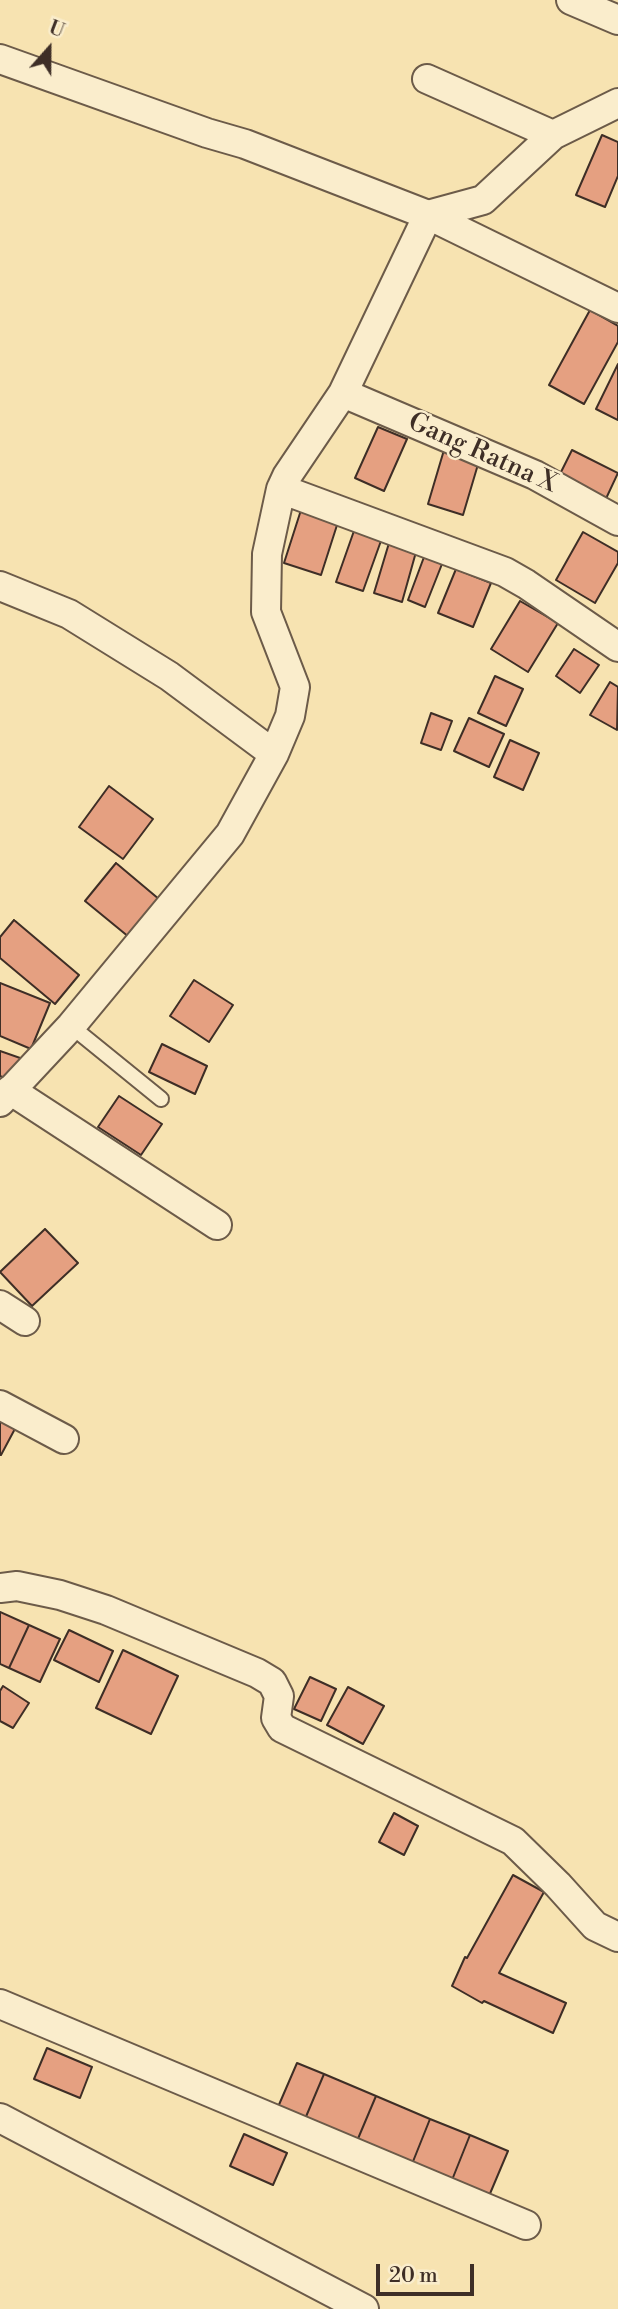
<!DOCTYPE html>
<html>
<head>
<meta charset="utf-8">
<style>
	body { margin:0 }
	#map { position:relative; width:618px; height:2309px; overflow:hidden; background:#f7e3b1; font-family:"Libre Bodoni",serif }
	canvas { display:block }
	.north { position:absolute; left:14px; top:14px; width:70px; height:70px; -webkit-text-stroke:5px #faedcc; paint-order:stroke; rotate:21deg; font-size:19px; font-weight:700; line-height:28px; text-align:center; color:#3e2e26 }
	.north::after { content:''; display:block; margin:auto; width:24px; height:32px; background:#3e2e26; clip-path:polygon(50% 0,100% 100%,50% 72%,0 100%) }
	.scale { position:absolute; left:376px; top:2264px; width:98px; height:32px; box-sizing:border-box; border:4px solid #3e2e26; border-top:0; padding-left:9px; font-size:21px; line-height:24px; white-space:nowrap; color:#3e2e26; -webkit-text-stroke:5px #faedcc; paint-order:stroke }
</style>
</head>
<body>
<div id="map">
<canvas width="618" height="2309"></canvas>
<div class="north">U</div>
<div class="scale">20 m</div>
</div>
<script>
const ctx = document.querySelector('canvas').getContext('2d');
ctx.lineJoin = 'round';
function fill(path, color) { ctx.fillStyle = color; ctx.fill(path, 'evenodd'); }
const poly = rows => new Path2D(rows.map(r => 'M' + r).join(''));
function trace(path, color, width, dash) { ctx.strokeStyle = color; ctx.lineWidth = width; ctx.lineCap = dash ? 'butt' : 'round'; ctx.setLineDash(dash || []); ctx.stroke(path); }
function drawText(font, color, halo, rows, align = 'center') {
  ctx.font = font + ' "Libre Bodoni",serif'; ctx.lineWidth = 5; ctx.setLineDash([]); ctx.textBaseline = 'middle'; ctx.strokeStyle = halo; ctx.fillStyle = color; for (const [text, x, y, turn = 0] of rows) {
    ctx.save(); ctx.translate(x, y); ctx.rotate((+turn || 0) * Math.PI / 180); ctx.textAlign = isNaN(turn) ? turn : align; if (halo) ctx.strokeText(text, 0, 0); ctx.fillText(text, 0, 0); ctx.restore();
  }
}
const building = poly([
	[602,135,618,142,618,176,605,207,576,195,602,135],
	[590,310,618,326,618,342,584,404,549,385,590,310],
	[618,364,618,420,596,409,618,364],
	[378,427,407,439,384,491,355,478,378,427],
	[444,450,479,461,463,515,428,504,444,450],
	[572,450,618,473,603,505,556,482,572,450],
	[301,510,338,522,321,575,284,563,301,510],
	[355,528,382,538,363,591,336,582,355,528],
	[583,532,618,552,618,563,595,603,556,580,583,532],
	[389,543,416,552,402,602,374,593,389,543],
	[424,557,442,564,425,607,408,600,424,557],
	[456,569,491,583,473,627,438,613,456,569],
	[520,601,558,623,528,672,491,649,520,601],
	[574,649,599,665,580,693,556,676,574,649],
	[495,676,523,689,506,726,478,713,495,676],
	[610,682,618,687,617,730,590,715,610,682],
	[431,713,452,721,441,750,421,743,431,713],
	[469,718,504,734,489,767,454,751,469,718],
	[510,740,539,753,523,790,494,777,510,740],
	[109,786,153,819,123,859,79,827,109,786],
	[116,863,166,905,135,942,85,901,116,863],
	[14,920,79,975,55,1004,0,958,0,937,14,920],
	[194,980,233,1005,209,1042,170,1016,194,980],
	[0,983,50,1003,31,1049,0,1036,0,983],
	[162,1044,207,1066,195,1094,149,1072,162,1044],
	[0,1051,23,1059,15,1082,0,1076,0,1051],
	[119,1096,162,1124,141,1155,98,1127,119,1096],
	[45,1229,78,1263,32,1306,0,1272,45,1229],
	[0,1416,17,1425,1,1455,0,1455,0,1416],
	[0,1612,29,1625,9,1668,0,1664,0,1612],
	[29,1625,60,1639,40,1682,9,1668,29,1625],
	[69,1630,113,1651,99,1682,54,1660,69,1630],
	[123,1650,178,1676,151,1734,96,1708,123,1650],
	[310,1677,336,1689,321,1721,294,1709,310,1677],
	[3,1686,29,1703,13,1728,0,1721,0,1691,3,1686],
	[348,1687,384,1706,363,1744,327,1725,348,1687],
	[394,1813,418,1826,404,1855,379,1842,394,1813],
	[513,1875,544,1892,499,1973,566,2003,553,2033,484,2001,482,2003,452,1986,465,1957,467,1958,513,1875],
	[47,2048,92,2067,80,2098,34,2079,47,2048],
	[297,2063,324,2074,305,2119,278,2107,297,2063],
	[324,2074,376,2096,357,2141,305,2119,324,2074],
	[376,2096,430,2119,412,2164,357,2141,376,2096],
	[430,2119,470,2135,452,2180,412,2164,430,2119],
	[244,2134,287,2153,273,2185,230,2166,244,2134],
	[470,2135,508,2151,489,2196,452,2180,470,2135]
]);
fill(building, '#e5a081');
trace(building, '#3e2e26', 2);
const lane = poly([
	[71,1026,161,1099]
]);
const street = poly([
	[571,0,618,20],
	[0,59,207,133,245,144,428,215,618,308],
	[427,79,553,135],
	[428,215,483,200,553,135,618,103],
	[343,393,535,475,618,521],
	[281,489,505,572,526,584,618,647],
	[0,586,69,614,169,676,274,754],
	[10,1090,217,1225],
	[0,1102,71,1026,230,834,274,754,290,716,295,687,266,612,267,554,281,489,287,476,343,393,428,215],
	[0,1305,25,1321],
	[0,1405,64,1439],
	[0,1588,17,1586,60,1595,106,1610,257,1673,272,1682,279,1696,276,1718,282,1728,513,1841,558,1885,595,1926,618,1937],
	[0,2004,526,2225],
	[0,2118,364,2309]
]);
trace(lane, '#6c5b49', 18);
trace(street, '#6c5b49', 32);
trace(lane, '#faedcc', 14);
trace(street, '#faedcc', 28);
drawText('26px', '#3e2e26', '#faedcc', [
	["Gang Ratna X",482,454,24]
]);
</script>
</body>
</html>
